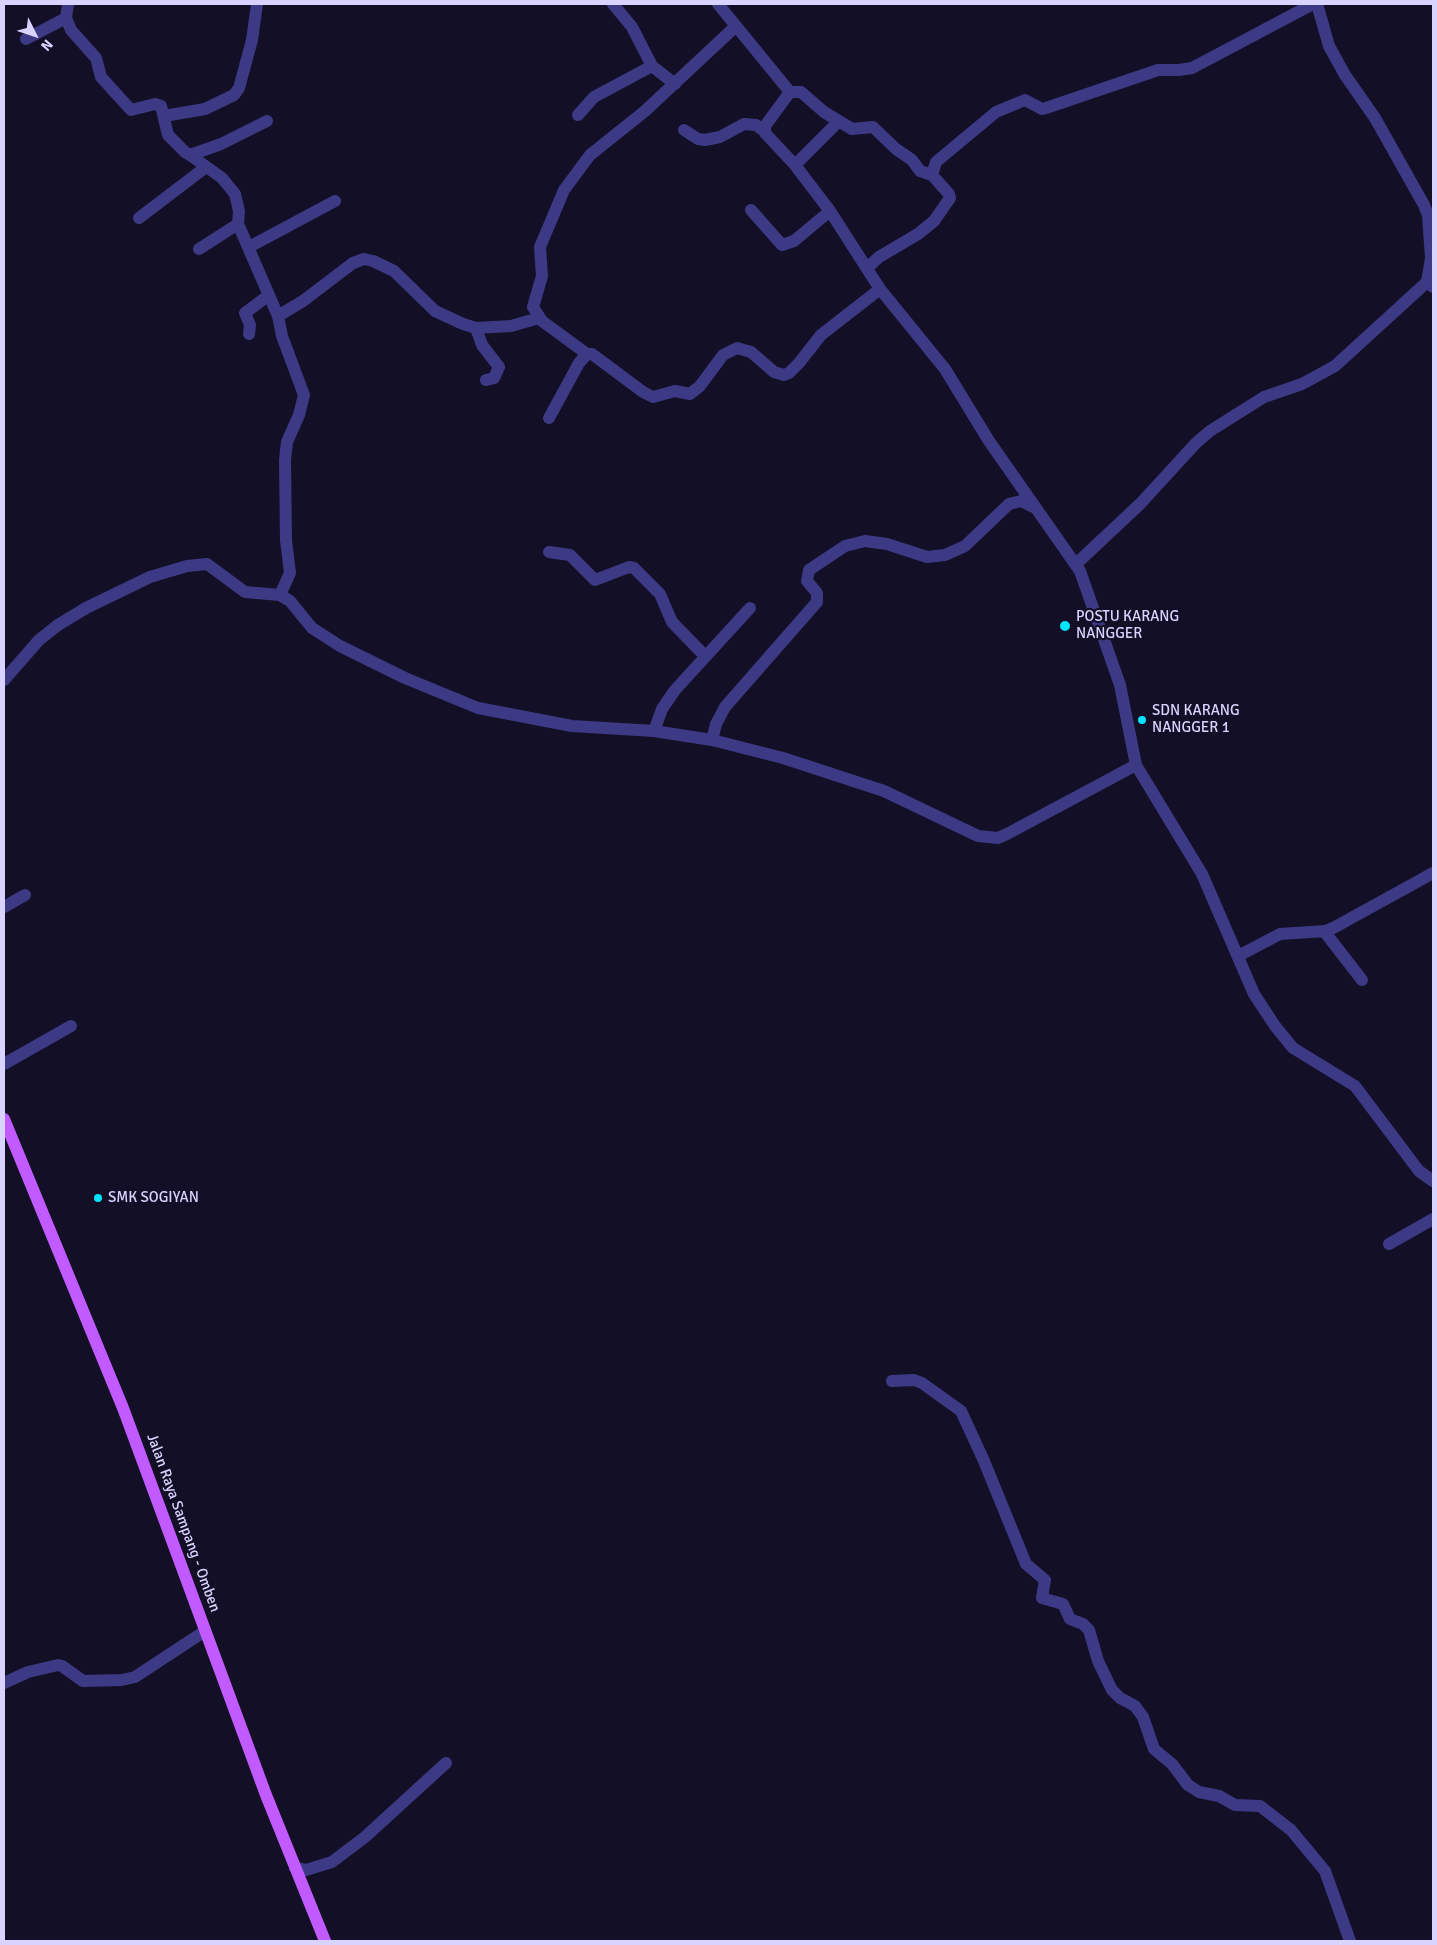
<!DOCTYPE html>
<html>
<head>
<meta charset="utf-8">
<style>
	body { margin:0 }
	#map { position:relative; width:1437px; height:1945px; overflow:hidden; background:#130f26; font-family:Signika,sans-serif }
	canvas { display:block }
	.frame { position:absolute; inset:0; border:5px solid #d9d4ff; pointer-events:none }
	.north { position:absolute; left:10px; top:10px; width:50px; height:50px; -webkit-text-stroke:4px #130f26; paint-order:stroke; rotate:131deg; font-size:14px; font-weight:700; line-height:20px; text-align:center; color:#d9d4ff }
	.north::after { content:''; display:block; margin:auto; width:18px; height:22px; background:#d9d4ff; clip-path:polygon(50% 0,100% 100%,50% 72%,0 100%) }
</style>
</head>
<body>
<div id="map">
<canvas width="1437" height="1945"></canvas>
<div class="frame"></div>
<div class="north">N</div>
</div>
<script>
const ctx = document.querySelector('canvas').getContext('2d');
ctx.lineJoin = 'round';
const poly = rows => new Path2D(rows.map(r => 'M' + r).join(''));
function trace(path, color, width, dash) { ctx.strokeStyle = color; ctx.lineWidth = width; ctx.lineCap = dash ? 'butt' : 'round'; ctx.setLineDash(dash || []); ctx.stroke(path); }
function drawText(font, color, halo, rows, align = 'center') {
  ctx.font = font + ' Signika,sans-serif'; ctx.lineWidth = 4.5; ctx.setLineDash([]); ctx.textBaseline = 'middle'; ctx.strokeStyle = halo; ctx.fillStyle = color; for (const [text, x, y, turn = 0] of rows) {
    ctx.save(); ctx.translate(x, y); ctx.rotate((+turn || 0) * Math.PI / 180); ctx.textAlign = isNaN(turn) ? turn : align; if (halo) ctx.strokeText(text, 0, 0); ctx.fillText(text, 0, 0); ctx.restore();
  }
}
trace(poly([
	[68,4,66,18,71,30,96,58,101,77,131,110,155,104,161,106,168,135,185,152,190,155,221,144,267,121],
	[613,4,632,27,652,66,675,84],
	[718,4,790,92,765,126,765,133,795,165,830,211,880,289,945,369,989,441,1080,571,1120,685,1136,765,1202,874,1254,994,1275,1026,1293,1048,1355,1086,1419,1171,1433,1181],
	[1317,4,1329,46,1345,75,1375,118,1424,205,1428,215,1431,258,1427,282,1433,287],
	[26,39,66,18],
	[790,92,801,92,824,112,852,129,873,127,896,149,912,160,920,171,932,175],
	[578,115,594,97,652,66],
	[164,116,205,109,234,95,239,88,252,40,257,4],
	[684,130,698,139,705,140,720,137,744,124,756,125,764,131],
	[190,155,222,178,235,194,239,211,238,224,278,316,303,301,353,263,364,259,373,261,394,271,435,311,463,324,476,328,511,326,539,318],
	[795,165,839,121],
	[751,210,782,245,794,241,830,211],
	[139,218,206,167],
	[249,247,335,201],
	[199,249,238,224],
	[867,268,879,257,918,234,934,221,950,198,949,194,932,175,936,162,996,112,1025,100,1042,109,1046,108,1158,70,1179,70,1192,68,1313,4],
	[278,316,282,336,304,395,299,415,287,442,285,460,286,540,290,573,280,595],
	[476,328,482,345,499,367,494,378,486,380],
	[249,334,250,325,245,313,269,295],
	[587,354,542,321,533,307,542,276,540,247,564,190,590,155,645,111,735,27],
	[549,418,579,363,587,354,592,354,643,392,653,397,675,391,690,394,700,386,723,355,737,348,751,352,774,372,784,375,789,373,799,363,821,335,880,289],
	[549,552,570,555,595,580,629,567,634,568,660,594,672,622,705,656],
	[1076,564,1140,504,1196,443,1210,431,1264,397,1302,384,1335,366,1427,282],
	[4,680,39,640,58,625,86,608,150,577,187,566,207,564,245,592,280,595,290,601,312,628,340,646,405,678,478,708,572,726,654,731,712,740,783,758,884,791,978,836,998,838,1007,834,1136,765],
	[654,731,662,709,675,690,750,608],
	[712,740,716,724,725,707,817,602,817,593,807,581,809,570,845,546,865,541,887,544,927,557,945,555,965,546,1009,504,1021,501,1033,507],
	[4,907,25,895],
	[1324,931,1362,980],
	[1238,956,1280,934,1326,931,1335,927,1433,873],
	[4,1064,71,1026],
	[1389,1244,1433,1219],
	[892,1381,914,1380,922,1383,961,1411,984,1461,1026,1564,1045,1580,1042,1598,1063,1604,1070,1619,1083,1624,1089,1630,1098,1661,1112,1690,1120,1698,1135,1706,1143,1717,1154,1749,1172,1764,1188,1785,1199,1792,1219,1796,1235,1805,1260,1806,1291,1830,1325,1871,1350,1941],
	[4,1683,28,1672,58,1665,62,1666,83,1681,122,1680,135,1677,205,1631],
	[295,1868,306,1870,332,1862,365,1837,446,1763]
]), '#3d3a85', 12);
trace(poly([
	[4,1119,123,1408,266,1795,325,1941]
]), '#c25bff', 12);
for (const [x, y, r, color] of [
	[1065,626,6,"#00e5ff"],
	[1142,720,5,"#00e5ff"],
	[98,1198,5,"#00e5ff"]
]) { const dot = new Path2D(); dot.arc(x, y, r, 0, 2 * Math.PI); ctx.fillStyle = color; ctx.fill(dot); trace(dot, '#130f26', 2); }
drawText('15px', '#d9d4ff', '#130f26', [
	["POSTU KARANG",1076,617],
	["NANGGER",1076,634],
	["SDN KARANG",1152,711],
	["NANGGER 1",1152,728],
	["SMK SOGIYAN",108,1198]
], 'left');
drawText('15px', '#d9d4ff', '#130f26', [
	["Jalan Raya Sampang - Omben",183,1523,70]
]);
</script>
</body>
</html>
